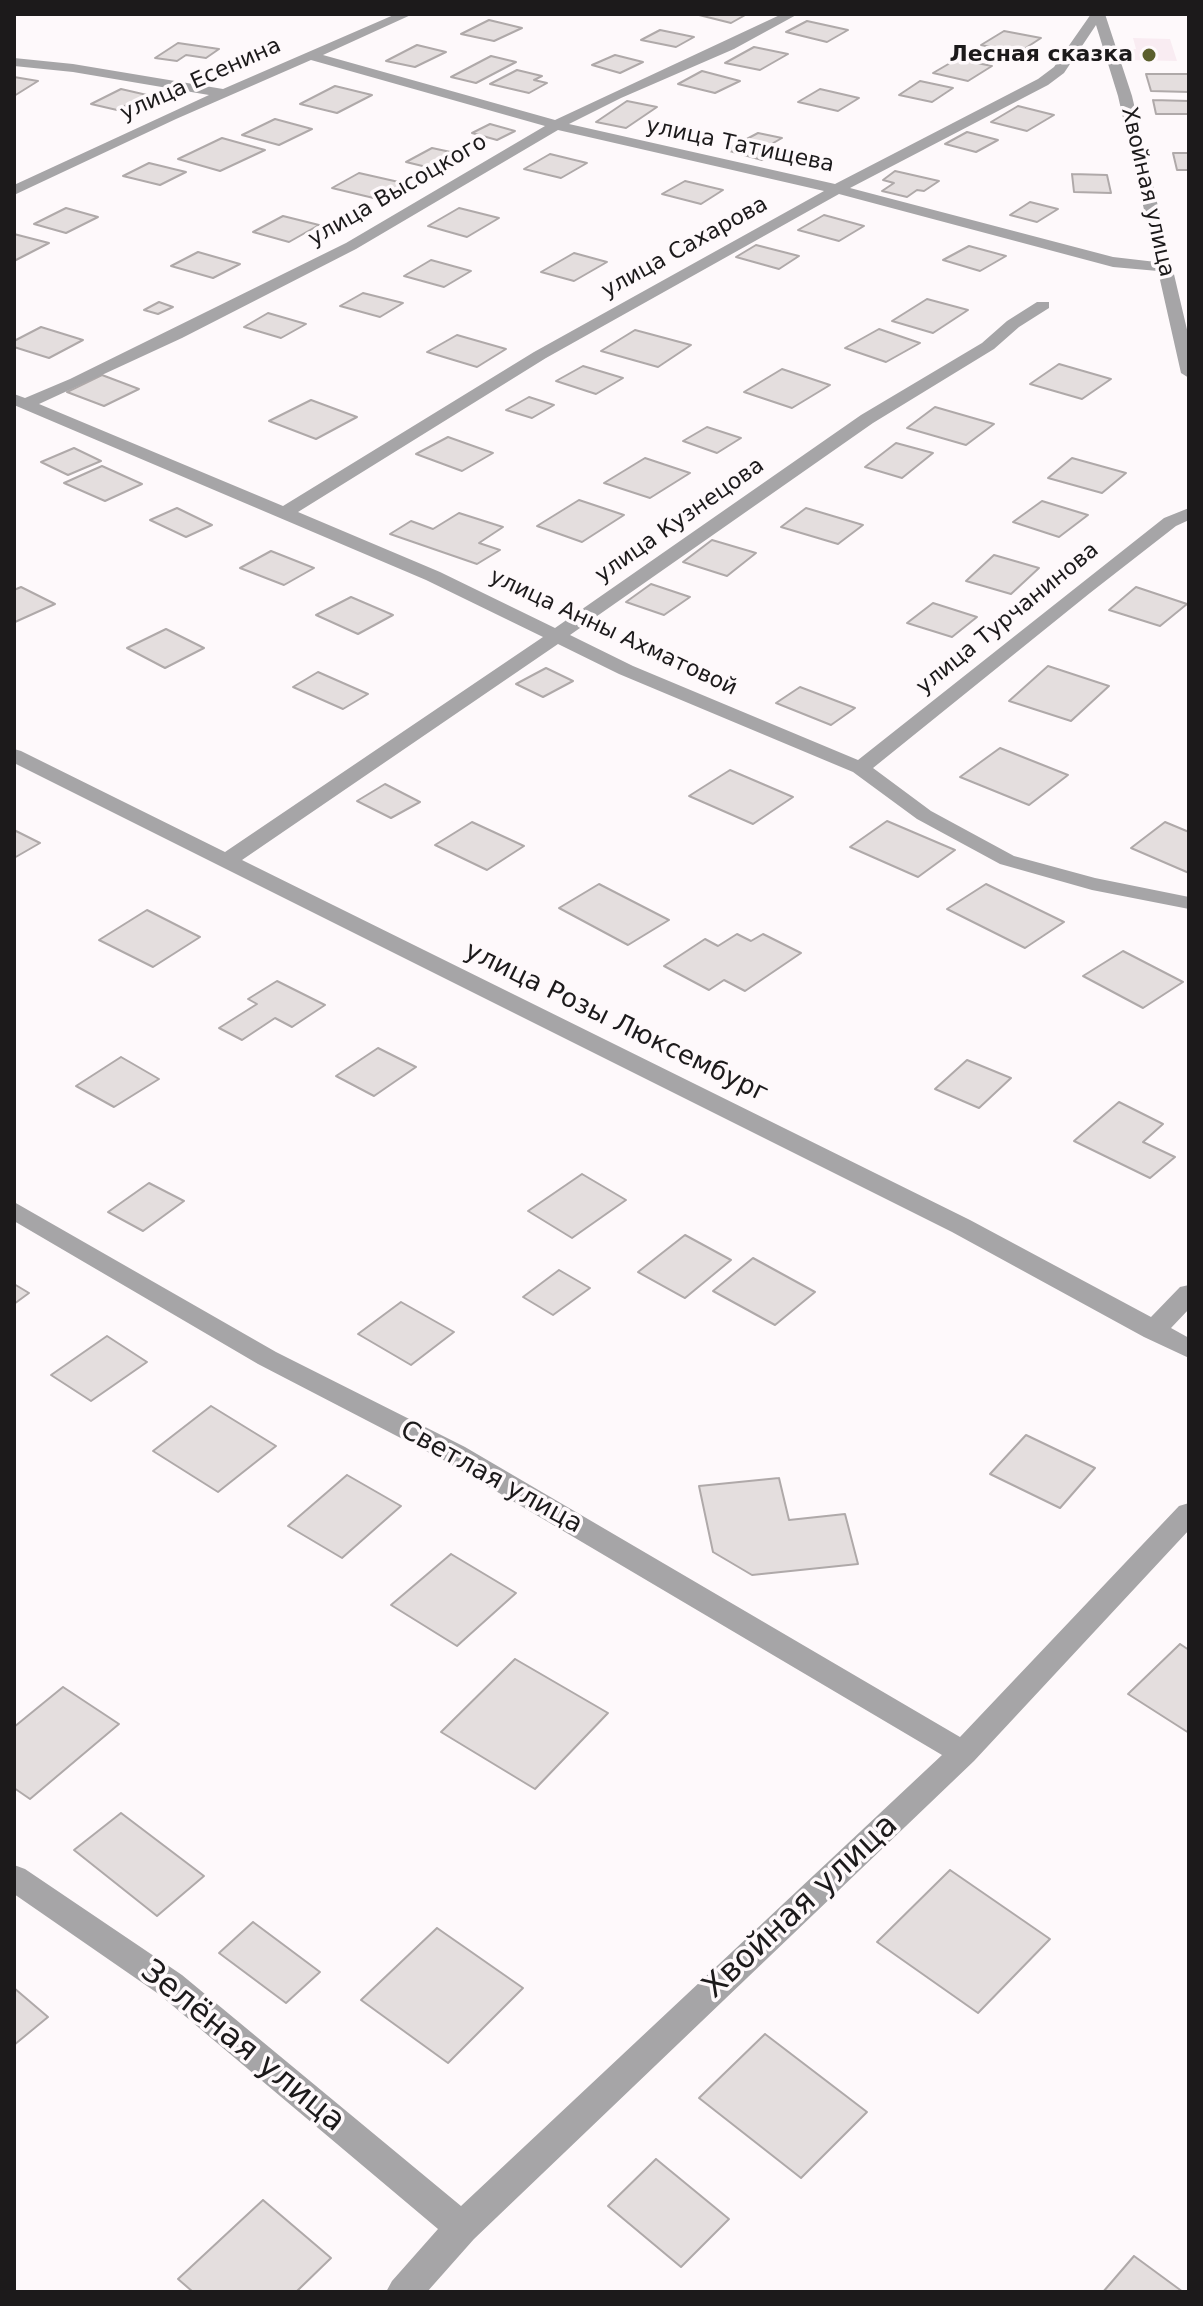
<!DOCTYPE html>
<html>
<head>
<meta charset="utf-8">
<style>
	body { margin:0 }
	#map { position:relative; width:1203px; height:2306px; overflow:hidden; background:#fef9fb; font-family:"DejaVu Sans",sans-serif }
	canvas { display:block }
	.frame { position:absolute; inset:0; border:16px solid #1c1a1b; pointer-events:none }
</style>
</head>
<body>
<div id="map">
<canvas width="1203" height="2306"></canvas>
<div class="frame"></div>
</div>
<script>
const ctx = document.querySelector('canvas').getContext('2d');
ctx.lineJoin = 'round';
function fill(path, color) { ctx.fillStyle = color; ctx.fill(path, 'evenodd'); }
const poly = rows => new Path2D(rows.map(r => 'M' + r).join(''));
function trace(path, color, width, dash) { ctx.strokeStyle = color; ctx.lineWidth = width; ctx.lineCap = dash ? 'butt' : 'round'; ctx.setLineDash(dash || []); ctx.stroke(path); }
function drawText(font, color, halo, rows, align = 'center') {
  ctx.font = font + ' "DejaVu Sans",sans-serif'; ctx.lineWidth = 7; ctx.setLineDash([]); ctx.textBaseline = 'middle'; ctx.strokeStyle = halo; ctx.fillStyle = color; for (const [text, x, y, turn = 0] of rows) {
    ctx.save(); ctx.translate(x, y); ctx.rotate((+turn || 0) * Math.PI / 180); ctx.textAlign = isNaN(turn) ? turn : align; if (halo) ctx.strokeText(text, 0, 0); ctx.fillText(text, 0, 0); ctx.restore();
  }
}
fill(poly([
	[1133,38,1170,39,1177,61,1126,60,1123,49,1136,49]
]), '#f9ecf2');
const building = poly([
	[702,14,747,14,731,23,699,15,702,14],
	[489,20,522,28,494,41,461,34,489,20],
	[807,21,848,30,827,42,786,32,807,21],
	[660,30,694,37,676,47,641,40,660,30],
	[1004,31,1041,38,1018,53,981,45,1004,31],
	[178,43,219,49,206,58,186,55,177,61,155,58,178,43],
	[417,45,446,52,415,67,386,61,417,45],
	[754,47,788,54,760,70,725,63,754,47],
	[615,55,643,62,620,73,592,65,615,55],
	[491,56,516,62,476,83,451,77,491,56],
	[957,59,992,66,968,81,933,73,957,59],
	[517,70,542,76,534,80,547,83,529,93,490,84,517,70],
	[702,71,740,81,715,93,678,84,702,71],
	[1146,74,1189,74,1189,92,1151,91,1146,74],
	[14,77,38,81,14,96,14,77],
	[920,81,953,88,932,102,899,95,920,81],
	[335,86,372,95,337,113,300,104,335,86],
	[121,89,147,95,117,110,91,104,121,89],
	[820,89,859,98,838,111,798,102,820,89],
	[1153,100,1189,101,1189,114,1156,114,1153,100],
	[627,101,657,107,626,128,596,122,627,101],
	[1018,106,1054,115,1027,131,991,122,1018,106],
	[275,119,312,129,279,145,242,135,275,119],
	[490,124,515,131,497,140,472,133,490,124],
	[967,132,998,140,976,152,945,144,967,132],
	[758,133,782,138,768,146,781,149,762,160,726,150,758,133],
	[222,138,265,150,220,171,178,159,222,138],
	[432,148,460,154,435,169,406,162,432,148],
	[1173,153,1189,153,1189,170,1177,170,1173,153],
	[550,154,587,163,561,178,524,169,550,154],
	[149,163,186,172,160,185,123,176,149,163],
	[895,171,939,181,924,191,917,190,907,197,882,191,894,183,883,180,895,171],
	[359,173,412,185,386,201,332,188,359,173],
	[1072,174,1107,175,1111,193,1074,192,1072,174],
	[685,181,723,190,701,204,662,194,685,181],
	[1030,202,1058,209,1037,222,1010,215,1030,202],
	[66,208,98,217,66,233,34,224,66,208],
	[459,208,499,218,467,237,428,226,459,208],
	[824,215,864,226,839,241,798,230,824,215],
	[283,216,319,225,289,242,253,232,283,216],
	[14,234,49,243,14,261,14,234],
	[756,245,799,256,779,269,736,257,756,245],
	[969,246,1006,256,980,271,943,260,969,246],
	[198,252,240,264,213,278,171,266,198,252],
	[574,253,607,262,574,281,541,272,574,253],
	[431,260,471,271,444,287,404,276,431,260],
	[363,293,403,303,380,317,340,306,363,293],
	[927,299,968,310,933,333,892,321,927,299],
	[159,302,173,307,158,314,144,310,159,302],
	[268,313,306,324,281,338,244,327,268,313],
	[41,327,83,340,49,358,14,347,14,341,41,327],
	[879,329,920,343,886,362,845,348,879,329],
	[635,330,691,345,658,367,601,351,635,330],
	[457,335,506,349,477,367,427,352,457,335],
	[1059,364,1111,379,1082,399,1030,384,1059,364],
	[583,366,623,378,596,394,556,381,583,366],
	[782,369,830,385,792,408,744,392,782,369],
	[102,375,139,389,104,406,67,392,102,375],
	[529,397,554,405,532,418,506,410,529,397],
	[311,400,357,417,316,439,269,421,311,400],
	[935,407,994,424,966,445,907,428,935,407],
	[707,427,741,438,717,453,683,441,707,427],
	[448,437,493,453,462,471,416,454,448,437],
	[896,443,933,453,902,478,865,467,896,443],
	[74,448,101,461,68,475,41,462,74,448],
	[645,458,690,473,650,498,604,483,645,458],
	[1072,458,1126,473,1102,493,1048,478,1072,458],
	[102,466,142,484,105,501,64,483,102,466],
	[579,500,624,515,582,542,537,526,579,500],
	[1042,501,1088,515,1059,537,1013,522,1042,501],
	[177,508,212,525,186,537,150,520,177,508],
	[806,508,863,525,838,544,781,527,806,508],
	[459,513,503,527,479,543,500,550,477,564,390,534,411,521,433,529,459,513],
	[712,540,756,553,727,576,683,562,712,540],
	[271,551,314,568,284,585,240,568,271,551],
	[994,555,1039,568,1011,594,966,581,994,555],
	[651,584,690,597,664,615,626,602,651,584],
	[21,587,55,604,15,622,14,590,21,587],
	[1136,587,1187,604,1160,626,1109,610,1136,587],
	[351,597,393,615,358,634,316,615,351,597],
	[933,603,977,617,952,637,907,623,933,603],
	[166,629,204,648,165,668,127,648,166,629],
	[1048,666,1109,686,1071,721,1009,701,1048,666],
	[546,668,573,681,543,697,516,684,546,668],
	[318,672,368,694,343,709,293,687,318,672],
	[800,687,855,708,831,725,776,703,800,687],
	[1000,748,1068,775,1029,805,960,777,1000,748],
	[730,770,793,797,753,824,689,796,730,770],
	[385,784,420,802,391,818,357,801,385,784],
	[887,821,955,850,918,877,850,847,887,821],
	[472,822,524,846,487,870,435,845,472,822],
	[1165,822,1189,832,1189,873,1131,848,1165,822],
	[14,830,40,843,14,858,14,830],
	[599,884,669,920,628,945,559,908,599,884],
	[986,884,1064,922,1025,948,947,909,986,884],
	[147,910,200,937,153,967,99,940,147,910],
	[737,934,751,941,763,934,801,953,745,991,724,980,709,990,664,966,705,939,718,946,737,934],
	[1123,951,1183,982,1143,1008,1083,976,1123,951],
	[277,981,325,1005,292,1027,275,1018,242,1040,219,1028,257,1004,248,999,277,981],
	[378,1048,416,1067,374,1096,336,1076,378,1048],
	[121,1057,159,1079,114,1107,76,1086,121,1057],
	[967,1060,1011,1078,979,1108,935,1089,967,1060],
	[1119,1102,1163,1124,1143,1142,1175,1157,1150,1178,1074,1141,1119,1102],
	[582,1174,626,1200,572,1238,528,1211,582,1174],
	[149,1183,184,1201,143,1231,108,1212,149,1183],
	[685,1235,731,1260,685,1298,638,1272,685,1235],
	[753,1258,815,1292,775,1325,713,1291,753,1258],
	[559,1270,590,1288,553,1315,523,1297,559,1270],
	[14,1284,29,1293,14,1304,14,1284],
	[401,1302,454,1332,411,1365,358,1334,401,1302],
	[107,1336,147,1362,91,1401,51,1375,107,1336],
	[211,1406,276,1446,218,1492,153,1451,211,1406],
	[1026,1435,1095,1468,1060,1508,990,1474,1026,1435],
	[347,1475,401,1506,342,1558,288,1526,347,1475],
	[779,1478,789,1520,845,1514,858,1564,752,1575,713,1552,699,1486,779,1478],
	[451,1554,516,1593,457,1646,391,1605,451,1554],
	[1180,1644,1189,1650,1189,1733,1128,1694,1180,1644],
	[515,1659,608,1713,535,1789,441,1732,515,1659],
	[63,1687,119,1724,30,1799,14,1788,14,1727,63,1687],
	[121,1813,204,1876,157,1916,74,1850,121,1813],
	[950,1870,1050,1939,978,2013,877,1942,950,1870],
	[253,1922,320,1972,286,2003,219,1953,253,1922],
	[437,1928,523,1988,448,2063,361,2000,437,1928],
	[14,1988,48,2017,14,2045,14,1988],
	[765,2034,867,2112,801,2178,699,2098,765,2034],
	[656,2159,729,2219,681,2267,608,2206,656,2159],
	[263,2200,331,2258,296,2292,193,2292,178,2279,263,2200],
	[1134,2256,1183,2292,1103,2292,1134,2256]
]);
fill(building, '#e4dede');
trace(building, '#afa9a9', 2);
fill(poly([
	[396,14,413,14,323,55,555,120,782,14,798,14,734,49,621,98,569,124,835,184,1038,79,1054,67,1091,14,1105,14,1132,96,1189,338,1189,378,1181,373,1158,271,1113,267,839,194,546,358,298,512,440,572,555,628,861,415,982,343,1007,321,1037,302,1049,302,1049,308,1019,327,994,349,873,423,570,635,633,666,858,760,1164,518,1189,508,1189,520,1176,526,1090,593,873,768,931,811,1014,856,1095,878,1189,897,1189,909,1092,890,1000,864,917,819,853,772,619,674,558,644,242,860,970,1220,1151,1317,1180,1287,1189,1285,1189,1309,1171,1328,1189,1338,1189,1358,1144,1337,952,1232,14,763,14,749,21,751,225,852,543,637,426,580,14,405,14,394,25,398,70,379,346,243,545,126,311,60,176,119,14,195,14,185,209,95,73,72,14,66,14,58,73,64,223,89,396,14],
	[1096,25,1118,96,1156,262,1113,257,850,188,1048,85,1064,73,1096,25],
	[558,130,824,191,534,352,283,506,39,404,182,338,356,249,558,130],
	[14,1202,276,1352,465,1447,960,1737,1179,1506,1189,1503,1189,1530,974,1761,474,2239,427,2292,386,2292,392,2281,438,2229,160,1995,14,1894,14,1865,25,1869,182,1975,461,2206,942,1755,445,1461,258,1364,14,1221,14,1202]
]), '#a6a5a7');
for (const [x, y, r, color] of [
	[1149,55,8,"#5b5f2d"]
]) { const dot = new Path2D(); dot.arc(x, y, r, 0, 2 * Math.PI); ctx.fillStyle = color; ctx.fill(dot); trace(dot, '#fef9fb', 3); }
drawText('bold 22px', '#1c1a1b', '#fef9fb', [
	["Лесная сказка",1133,55]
], 'right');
drawText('22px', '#1c1a1b', '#fef9fb', [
	["улица Есенина",201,80,-24],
	["улица Татищева",740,146,12],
	["улица Высоцкого",398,191,-30],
	["Хвойная улица",1147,192,77],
	["улица Сахарова",685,248,-29],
	["улица Кузнецова",680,521,-35],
	["улица Турчанинова",1008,619,-39],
	["улица Анны Ахматовой",613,633,25]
]);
drawText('26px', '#1c1a1b', '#fef9fb', [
	["улица Розы Люксембург",616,1023,26],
	["Светлая улица",491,1478,29]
]);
drawText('32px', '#1c1a1b', '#fef9fb', [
	["Хвойная улица",801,1907,-43],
	["Зелёная улица",242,2047,39]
]);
</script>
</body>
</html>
